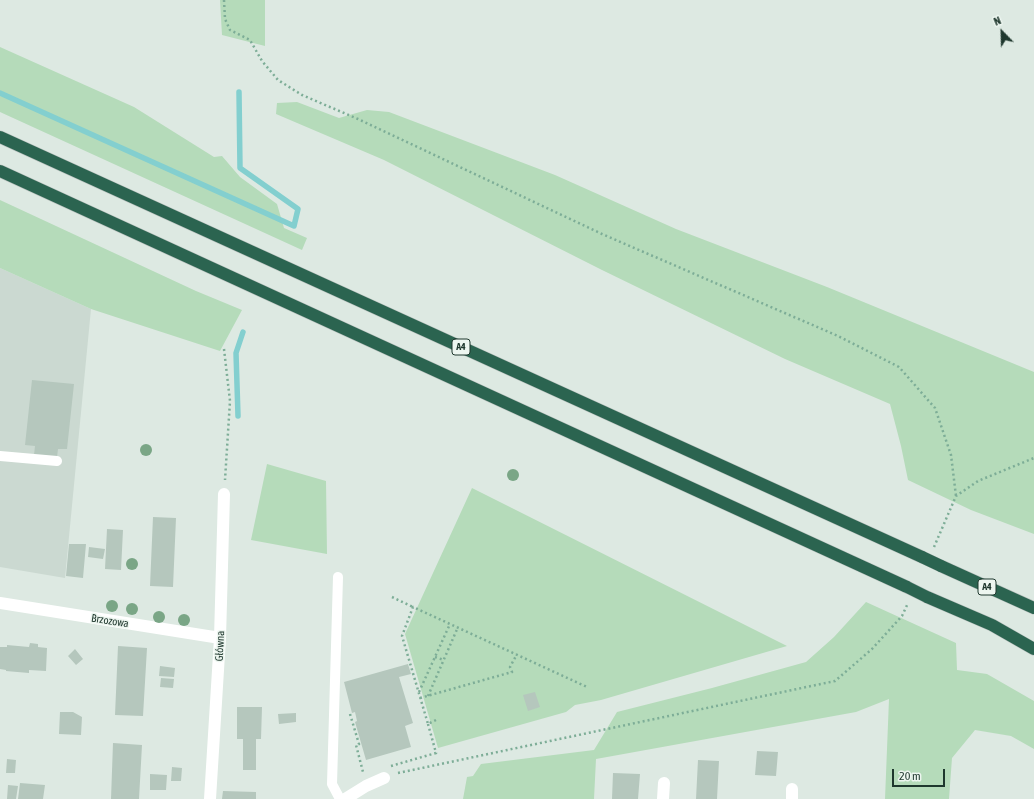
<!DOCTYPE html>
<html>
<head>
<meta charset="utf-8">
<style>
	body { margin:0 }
	#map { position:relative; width:1034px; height:799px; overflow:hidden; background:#dde9e2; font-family:"Asap Condensed",sans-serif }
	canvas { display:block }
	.north { position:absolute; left:982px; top:12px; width:40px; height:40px; -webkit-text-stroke:3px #edf6f0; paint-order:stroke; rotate:337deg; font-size:11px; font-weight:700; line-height:16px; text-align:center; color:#1f382e }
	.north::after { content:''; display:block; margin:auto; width:14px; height:18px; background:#1f382e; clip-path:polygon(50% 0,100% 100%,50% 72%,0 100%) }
	.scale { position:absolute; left:892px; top:769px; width:53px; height:18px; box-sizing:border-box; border:2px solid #1f382e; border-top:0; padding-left:5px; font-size:12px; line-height:14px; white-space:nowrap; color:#1f382e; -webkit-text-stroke:3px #edf6f0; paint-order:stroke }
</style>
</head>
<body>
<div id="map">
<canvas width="1034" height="799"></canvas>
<div class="north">N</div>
<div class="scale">20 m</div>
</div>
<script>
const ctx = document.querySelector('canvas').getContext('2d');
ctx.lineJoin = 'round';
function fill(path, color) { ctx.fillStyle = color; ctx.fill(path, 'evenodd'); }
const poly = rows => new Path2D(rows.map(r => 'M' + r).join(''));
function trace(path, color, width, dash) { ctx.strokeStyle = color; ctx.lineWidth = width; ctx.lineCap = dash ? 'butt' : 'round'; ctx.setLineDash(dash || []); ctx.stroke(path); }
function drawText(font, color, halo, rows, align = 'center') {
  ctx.font = font + ' "Asap Condensed",sans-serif'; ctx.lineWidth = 3; ctx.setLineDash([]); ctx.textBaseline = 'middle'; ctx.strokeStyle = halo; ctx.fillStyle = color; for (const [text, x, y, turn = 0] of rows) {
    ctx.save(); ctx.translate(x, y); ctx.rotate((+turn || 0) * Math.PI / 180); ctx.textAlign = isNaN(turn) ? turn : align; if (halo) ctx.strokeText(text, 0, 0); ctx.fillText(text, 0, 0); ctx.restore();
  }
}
fill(poly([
	[0,268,91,309,65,578,0,567]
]), '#cbd9d1');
fill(poly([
	[220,0,265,0,265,46,222,35],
	[0,47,134,107,214,157,222,156,240,177,277,204,284,228,307,238,302,250,0,112],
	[297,102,339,118,367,110,389,112,555,175,676,229,827,287,1034,372,1034,534,971,510,908,480,901,446,890,404,785,359,602,270,384,160,276,114,277,103],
	[0,200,196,291,242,310,220,351,91,309,0,268],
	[267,464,326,481,327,554,251,540],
	[472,488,787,646,601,700,575,705,566,712,438,748,405,634],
	[866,602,956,643,957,670,987,674,1034,701,1034,749,1011,736,975,730,952,758,949,799,885,799,889,699,856,712,596,759,594,799,463,799,467,777,473,776,481,764,594,750,617,712,712,688,806,662,834,637]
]), '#b5dbba');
trace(poly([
	[0,93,294,226,298,209,240,168,239,92],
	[238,416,236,353,243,332]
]), '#83cfcf', 5.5);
fill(poly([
	[32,380,74,384,67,449,58,449,57,457,34,455,35,446,25,445],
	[153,517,176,518,173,587,150,586],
	[107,529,123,530,121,570,105,569],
	[69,544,86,544,83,578,66,576],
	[89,547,105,549,103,559,88,557],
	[30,643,38,644,38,647,47,648,46,671,29,670,29,673,6,671,6,670,0,669,0,647,7,647,7,645,29,647],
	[118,646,147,648,143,716,115,715],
	[75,649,83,659,76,665,68,656],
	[408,664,411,674,399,677,413,723,405,726,411,747,366,760,355,722,357,721,355,712,352,713,344,682],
	[160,666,175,668,174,677,159,676],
	[161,678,174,679,173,688,160,687],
	[535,692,540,707,528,711,523,695],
	[237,707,262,707,261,739,256,739,256,770,243,770,243,739,237,739],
	[60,712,73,712,82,717,81,735,59,734],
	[296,713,296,722,279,724,278,714],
	[113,743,142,745,139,799,111,799],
	[757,751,778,752,776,776,755,775],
	[7,759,16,760,15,773,6,773],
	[698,760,719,761,717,799,696,799],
	[172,767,182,768,181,781,171,781],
	[613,773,640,774,638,799,612,799],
	[150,774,167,775,166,790,150,790],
	[20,783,45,785,43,799,18,799],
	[8,785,18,786,16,799,7,799],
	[223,791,256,792,256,799,222,799]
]), '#b5c7bd');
const motorway = poly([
	[0,137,922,557],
	[0,171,907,587],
	[941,566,1034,608],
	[927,597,992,625,1034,649]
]);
trace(motorway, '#bcc3c0', 13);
trace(poly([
	[224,0,225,19,230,30,250,40,262,61,278,80,302,95,358,119,602,234,838,336,899,367,935,408,951,455,956,496],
	[224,349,230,401,225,480],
	[934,547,956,496,978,481,1034,458],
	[392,597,413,607],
	[435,657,444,660],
	[419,692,450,624],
	[428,696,458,627],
	[420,698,512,672,510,667,517,654],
	[350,714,359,744,356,745,363,772],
	[436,720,428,724,402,636,413,607,587,687],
	[391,766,436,753,428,724],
	[398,773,835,681,872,649,902,616,908,603]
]), '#7dad97', 2.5, [2, 3]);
trace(poly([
	[0,456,57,461],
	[338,577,332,784,340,799]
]), '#fff', 10);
trace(poly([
	[0,603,220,638],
	[210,799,220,638,224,494],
	[345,799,366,786,384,778],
	[663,799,664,783],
	[792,799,792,789]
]), '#fff', 12);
trace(motorway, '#2b6450', 12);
const motorwayBridge = poly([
	[922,557,941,566],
	[907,587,927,597]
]);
trace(motorwayBridge, '#bcc3c0', 13, []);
trace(motorwayBridge, '#2b6450', 12);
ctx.fillStyle = '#7aa686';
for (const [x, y] of [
	[146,450],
	[513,475],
	[132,564],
	[112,606],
	[132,609],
	[159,617],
	[184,620]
]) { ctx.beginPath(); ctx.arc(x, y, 6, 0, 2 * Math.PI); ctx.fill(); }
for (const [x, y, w] of [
	[461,347,18],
	[987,587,18]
]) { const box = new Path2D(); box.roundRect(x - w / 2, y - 8, w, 16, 3); ctx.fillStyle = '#edf6f0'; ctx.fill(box); trace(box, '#1f382e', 1); }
drawText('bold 10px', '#1f382e', null, [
	["A4",461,347],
	["A4",987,587]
]);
drawText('11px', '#1f382e', '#edf6f0', [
	["Brzozowa",110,621,9],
	["Główna",220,646,-87]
]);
</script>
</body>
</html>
